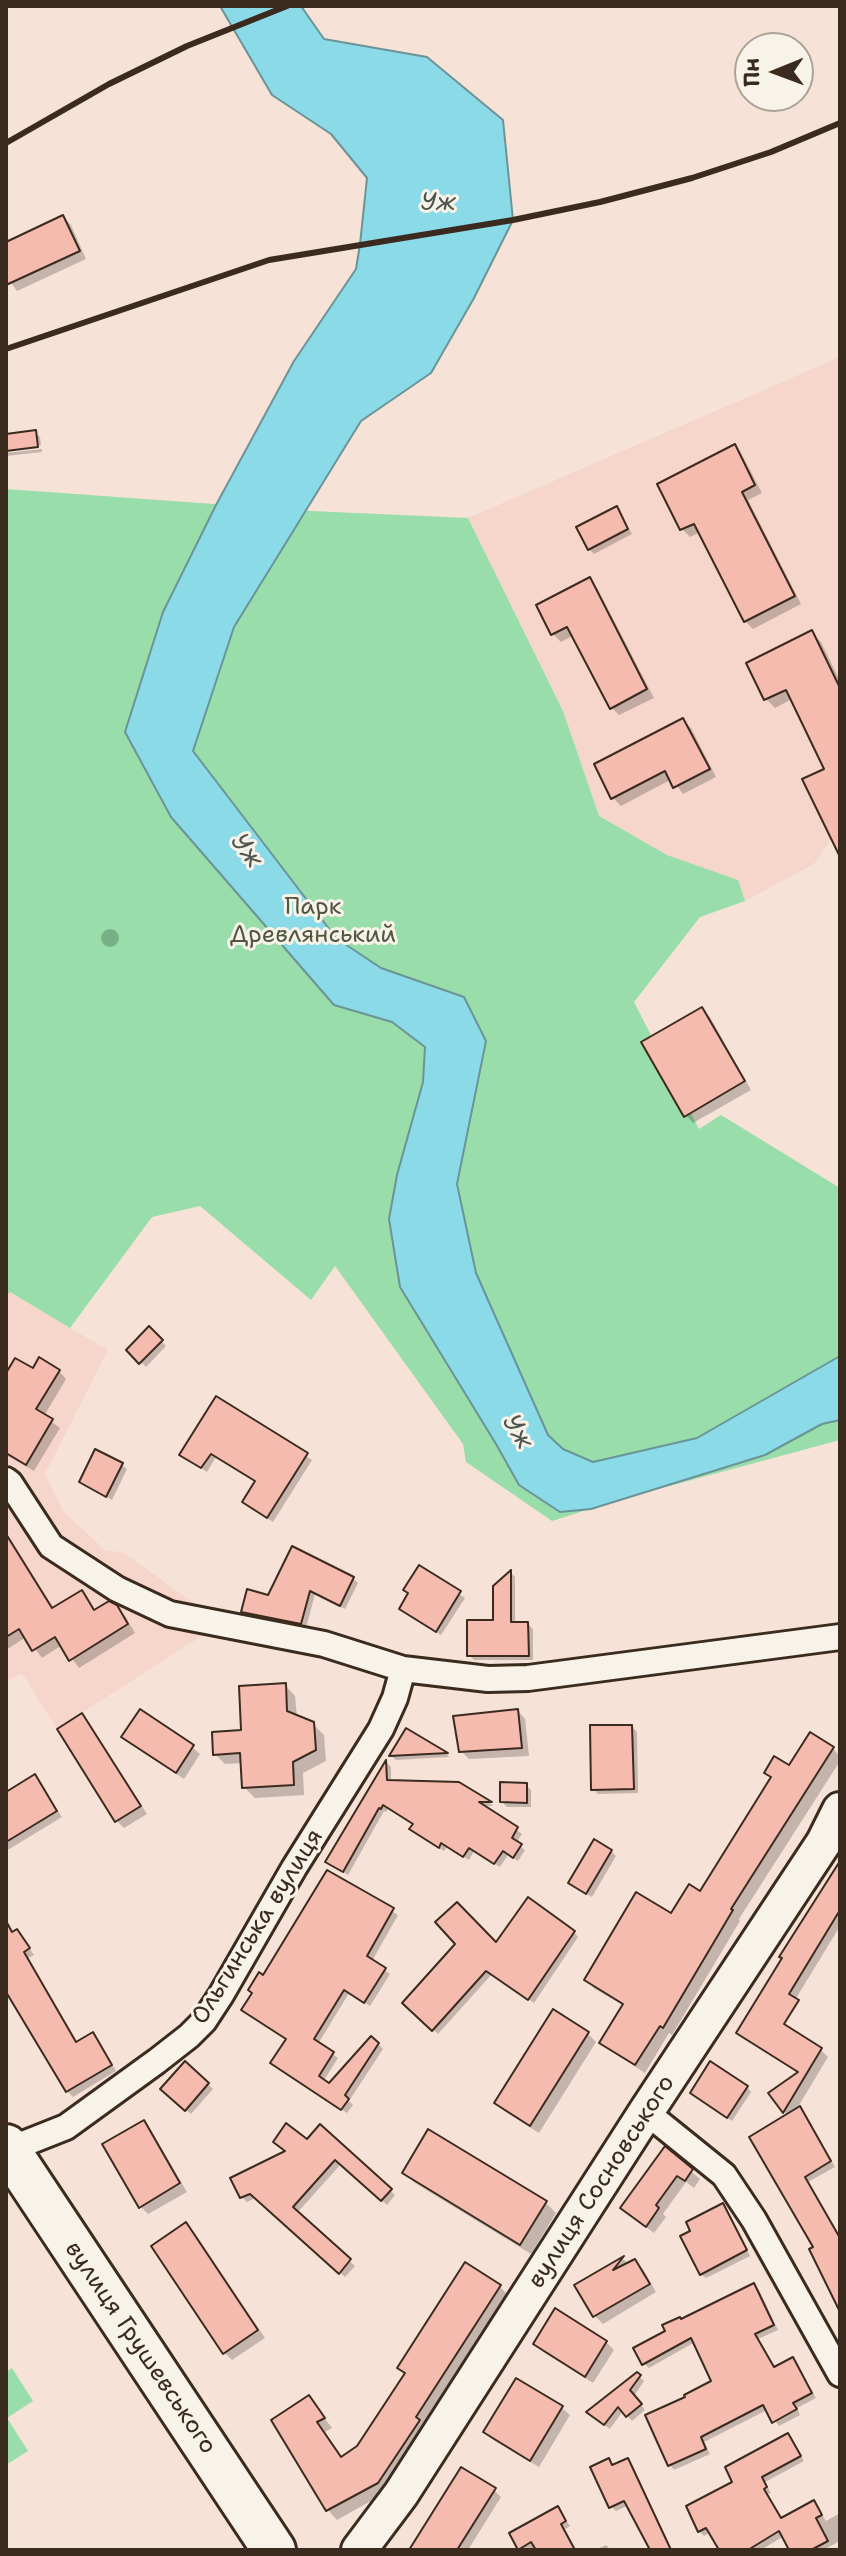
<!DOCTYPE html>
<html>
<head>
<meta charset="utf-8">
<style>
	body { margin:0 }
	#map { position:relative; width:846px; height:2556px; overflow:hidden; background:#f6e2d7; font-family:"Shantell Sans",sans-serif }
	canvas { display:block }
	.frame { position:absolute; inset:0; border:8px solid #3b2a1e; pointer-events:none }
	.north { position:absolute; left:734px; top:32px; width:80px; height:80px; box-sizing:border-box; background:#f7f3e8; border:2px solid #aca397; border-radius:50%; rotate:269deg; font-size:22px; font-weight:700; line-height:32px; text-align:center; color:#3b2a1e }
	.north::after { content:''; display:block; margin:auto; width:28px; height:36px; background:#3b2a1e; clip-path:polygon(50% 0,100% 100%,50% 72%,0 100%) }
</style>
</head>
<body>
<div id="map">
<canvas width="846" height="2556"></canvas>
<div class="frame"></div>
<div class="north">Пн</div>
</div>
<script>
const ctx = document.querySelector('canvas').getContext('2d');
ctx.lineJoin = 'round';
function fill(path, color) { ctx.fillStyle = color; ctx.fill(path, 'evenodd'); }
const poly = rows => new Path2D(rows.map(r => 'M' + r).join(''));
function trace(path, color, width, dash) { ctx.strokeStyle = color; ctx.lineWidth = width; ctx.lineCap = dash ? 'butt' : 'round'; ctx.setLineDash(dash || []); ctx.stroke(path); }
function drawText(font, color, halo, rows, align = 'center') {
  ctx.font = font + ' "Shantell Sans",sans-serif'; ctx.lineWidth = 6; ctx.setLineDash([]); ctx.textBaseline = 'middle'; ctx.strokeStyle = halo; ctx.fillStyle = color; for (const [text, x, y, turn = 0] of rows) {
    ctx.save(); ctx.translate(x, y); ctx.rotate((+turn || 0) * Math.PI / 180); ctx.textAlign = isNaN(turn) ? turn : align; if (halo) ctx.strokeText(text, 0, 0); ctx.fillText(text, 0, 0); ctx.restore();
  }
}
fill(poly([
	[840,357,840,833,833,837,814,864,745,901,737,880,667,855,599,816,563,711,468,518],
	[9,1292,108,1350,45,1474,63,1511,106,1551,123,1552,202,1609,203,1635,57,1729,22,1673,6,1681,6,1296]
]), '#f6d6cb');
fill(poly([
	[6,489,311,511,468,518,563,711,599,816,667,855,738,880,745,901,700,917,634,1002,699,1129,721,1115,840,1188,840,1440,621,1499,552,1521,466,1462,463,1444,335,1266,311,1300,200,1206,152,1217,70,1328,10,1292,6,1296],
	[12,2368,33,2401,7,2418,28,2451,6,2465,6,2372]
]), '#98ddaa');
const water = poly([
	[220,6,301,6,324,39,427,57,503,120,513,220,474,298,431,373,361,421,234,627,193,751,336,938,381,968,464,997,486,1041,457,1184,476,1273,548,1435,563,1449,593,1462,697,1438,840,1356,840,1420,822,1424,765,1455,591,1509,560,1512,519,1485,496,1444,400,1287,389,1219,397,1175,423,1082,425,1047,392,1022,334,1005,171,817,125,732,163,612,216,505,294,361,356,269,360,244,367,178,331,134,272,95,220,6]
]);
fill(water, '#8bdae8');
trace(water, '#6b9497', 2);
fill(poly([
	[63,217,71,225,86,259,17,291,6,276,6,244],
	[35,432,40,437,41,445,6,449,6,436],
	[734,447,742,455,762,493,748,500,801,604,753,629,745,621,700,532,690,537,682,529,660,485],
	[42,449,42,452,6,456,6,453],
	[617,509,632,534,594,554,589,549],
	[589,580,597,588,654,698,619,715,612,708,574,635,561,642,553,634,538,606],
	[812,633,821,642,840,681,840,841,826,770,792,699,775,708,766,699,749,664],
	[683,720,691,728,716,777,683,794,672,779,621,806,613,798],
	'101 938a9 9 0 1 1 18 0a9 9 0 1 1-18 0Z',
	[702,1009,710,1017,751,1090,693,1123,686,1115],
	[149,1329,166,1346,146,1367,129,1350],
	[33,1371,59,1371,66,1379,44,1416,60,1428,34,1471,6,1455,6,1377],
	[217,1398,312,1460,273,1522,244,1502,256,1482,216,1457,207,1472,187,1459],
	[122,1465,127,1469,112,1500,81,1482],
	[6,1532,54,1609,81,1593,96,1612,115,1607,125,1616,135,1633,79,1668,62,1645,42,1658,26,1637,6,1650],
	[420,1568,465,1598,441,1635,406,1613],
	[511,1573,515,1577,515,1624,528,1624,533,1629,533,1660,474,1660,469,1655,495,1622],
	[353,1578,358,1583,345,1609,315,1594,306,1628,248,1617,243,1612,269,1597],
	[285,1685,295,1696,297,1717,313,1724,324,1735,326,1761,303,1773,304,1795,255,1798,244,1787,243,1763,225,1764,215,1754,243,1732],
	[518,1711,525,1719,529,1756,469,1759,461,1751],
	[82,1716,89,1724,147,1814,124,1828,117,1821],
	[632,1727,637,1732,638,1793,598,1794,593,1789],
	[407,1731,447,1754,449,1757,396,1760,391,1756],
	[811,1735,833,1749,840,1756,840,1761,739,1919,740,1921,672,2035,669,2033,645,2073,611,2051,602,2042,624,2006,595,1989,586,1980,700,1893,772,1779,766,1773,789,1768],
	[124,1737,192,1747,200,1754,184,1779,132,1745],
	[387,1763,391,1767,391,1783,458,1784,491,1804,493,1806,482,1806,522,1834,516,1843,525,1850,518,1861,508,1855,500,1867,474,1851,469,1860,447,1847,444,1851,417,1834,415,1825,388,1809,386,1812,384,1811,348,1875,333,1866,328,1862],
	[35,1777,62,1817,6,1851,6,1795],
	[526,1785,531,1790,531,1807,507,1807,502,1802],
	[611,1851,616,1856,592,1897,576,1888],
	[840,1865,840,1926,764,2051,738,2033],
	[328,1872,398,1915,372,1961,390,1974,370,2006,349,1993,318,2044,338,2058,323,2082,329,2086,378,2044,383,2049,349,2101,353,2105,347,2113,278,2068,288,2040,243,2010],
	[17,1931,34,1955,28,1958,77,2043,93,2034,116,2071,73,2097,67,2091,6,1988,6,1939],
	[574,1932,578,1937,534,2003,492,1974,438,2034,404,2003,496,1945],
	[588,2034,596,2042,539,2133,504,2111,496,2103],
	[821,2050,828,2057,798,2107,805,2114,835,2167,808,2182,840,2237,840,2308,816,2248,788,2116,771,2093,799,2074,771,2053],
	[185,2064,213,2089,191,2114,163,2089],
	[747,2087,751,2092,732,2121,697,2098],
	[144,2122,151,2130,187,2192,148,2214,140,2206],
	[321,2127,395,2195,387,2205,341,2164,297,2213,355,2266,345,2277,257,2197,247,2202,242,2197],
	[665,2149,700,2179,694,2188,686,2182,663,2214,666,2217,654,2233,630,2215],
	[404,2173,546,2203,556,2213,531,2254,415,2183],
	[722,2206,727,2211,750,2256,706,2278,701,2274],
	[186,2224,194,2232,265,2338,232,2360,224,2352],
	[623,2259,629,2264,635,2262,643,2269,656,2292,603,2324,595,2316,577,2286],
	[499,2286,509,2296,387,2492,337,2520,328,2510,274,2421,308,2397,332,2428,325,2432,343,2458,359,2447,406,2375,400,2368],
	[754,2286,759,2290,778,2330,758,2339,776,2369,797,2365,816,2398,797,2408,800,2415,779,2426,767,2410,704,2442,710,2454,674,2470,670,2465,688,2398,714,2381,695,2342,649,2368,644,2363],
	[556,2311,606,2342,614,2350,593,2383,543,2352,535,2344],
	[637,2374,644,2381,634,2396,645,2410,632,2421,623,2411,610,2429,593,2417],
	[562,2408,570,2415,539,2467,493,2440,485,2432],
	[788,2436,804,2461,765,2482,771,2493,767,2494,783,2519,814,2502,826,2521,840,2513,840,2541,823,2550,792,2550,784,2536,761,2550,722,2550,711,2532,704,2536,699,2531,735,2482],
	[608,2460,614,2466,627,2460,632,2465,672,2550,652,2550,629,2505,616,2511,611,2506],
	[494,2490,501,2497,468,2550,411,2550],
	[558,2508,570,2526,564,2530,570,2539,550,2550,538,2550,536,2547,531,2550,521,2550,520,2548],
	[606,2545,611,2550,595,2550]
]), '#0003');
const building = poly([
	[63,215,80,251,6,285,6,242,63,215],
	[36,430,38,447,6,451,6,434,36,430],
	[735,444,755,485,742,492,795,596,744,622,694,524,680,530,657,484,735,444],
	[617,506,628,529,588,550,576,527,617,506],
	[590,577,647,689,610,709,567,627,551,635,536,605,590,577],
	[812,630,840,688,840,857,802,779,824,769,786,690,764,700,746,663,812,630],
	[683,718,710,769,673,788,665,771,611,799,594,764,683,718],
	[702,1007,745,1081,684,1117,641,1042,702,1007],
	[149,1326,163,1340,139,1364,126,1350,149,1326],
	[39,1357,60,1370,36,1409,53,1419,26,1465,6,1453,6,1373,15,1358,33,1368,39,1357],
	[216,1396,308,1453,267,1518,242,1502,255,1481,211,1454,201,1468,179,1455,216,1396],
	[95,1449,123,1463,106,1497,79,1482,95,1449],
	[6,1534,52,1608,82,1590,94,1610,109,1601,117,1605,128,1624,69,1661,55,1637,32,1651,19,1629,6,1637,6,1534],
	[292,1546,354,1577,340,1606,310,1591,301,1624,241,1612,247,1589,268,1595,292,1546],
	[419,1565,461,1591,436,1632,399,1609,408,1593,403,1590,419,1565],
	[511,1570,511,1622,528,1622,529,1656,467,1656,467,1620,493,1620,493,1586,511,1570],
	[286,1683,287,1711,314,1722,316,1750,293,1762,294,1785,242,1788,240,1753,213,1755,212,1732,241,1730,239,1686,286,1683],
	[140,1709,194,1745,176,1773,121,1737,140,1709],
	[518,1709,522,1748,459,1752,453,1716,518,1709],
	[82,1713,141,1806,115,1822,57,1729,82,1713],
	[590,1725,632,1725,634,1789,591,1790,590,1725],
	[406,1728,448,1753,389,1756,406,1728],
	[810,1732,834,1747,731,1909,733,1910,663,2028,660,2026,635,2065,599,2043,623,2004,584,1980,636,1892,671,1913,689,1884,700,1891,771,1777,764,1773,774,1756,789,1765,810,1732],
	[386,1760,387,1780,459,1782,492,1802,479,1802,518,1827,512,1838,522,1844,513,1858,503,1851,494,1864,469,1848,463,1857,441,1843,439,1848,409,1829,413,1824,383,1805,381,1809,379,1808,343,1872,325,1862,386,1760],
	[35,1774,57,1811,6,1842,6,1792,35,1774],
	[500,1782,527,1783,527,1803,500,1802,500,1782],
	[594,1839,612,1850,586,1894,568,1883,594,1839],
	[840,1861,840,1910,789,1994,799,2000,784,2024,822,2048,783,2113,768,2093,798,2072,736,2033,782,1958,779,1957,840,1861],
	[327,1870,394,1908,367,1956,386,1968,364,2003,344,1990,314,2039,334,2052,319,2076,329,2083,371,2036,379,2043,345,2095,349,2099,341,2110,270,2063,286,2039,241,2010,252,1993,248,1990,259,1972,263,1975,327,1870],
	[528,1897,575,1931,528,2000,486,1971,432,2031,402,2003,455,1944,435,1922,457,1902,496,1942,528,1897],
	[6,1921,12,1932,17,1929,30,1948,24,1952,76,2042,93,2032,112,2065,66,2092,6,1992,6,1921],
	[553,2009,589,2032,530,2126,494,2103,553,2009],
	[185,2061,209,2083,185,2111,160,2089,185,2061],
	[710,2061,748,2086,727,2118,690,2093,710,2061],
	[800,2106,831,2161,805,2177,840,2238,840,2312,809,2249,813,2247,749,2137,800,2106],
	[144,2120,180,2183,139,2208,102,2144,144,2120],
	[286,2123,307,2139,320,2124,392,2189,381,2201,335,2160,293,2207,351,2259,339,2274,250,2194,240,2198,230,2178,285,2151,273,2142,286,2123],
	[428,2129,547,2201,520,2245,402,2173,428,2129],
	[665,2146,693,2169,685,2181,677,2176,656,2205,659,2208,646,2227,620,2208,665,2146],
	[723,2203,747,2250,700,2275,680,2236,690,2231,686,2222,723,2203],
	[186,2222,258,2330,223,2354,151,2246,186,2222],
	[624,2256,613,2270,635,2259,650,2284,593,2317,574,2285,624,2256],
	[465,2262,501,2285,416,2417,420,2420,378,2483,326,2511,271,2420,309,2395,325,2418,317,2422,341,2457,357,2446,405,2373,397,2368,465,2262],
	[754,2283,774,2325,755,2334,774,2367,793,2357,812,2393,793,2403,797,2409,772,2423,763,2405,701,2437,706,2449,668,2466,645,2415,685,2397,684,2395,711,2381,691,2338,642,2365,633,2348,665,2331,662,2325,680,2317,681,2319,754,2283],
	[555,2308,607,2341,585,2377,533,2344,555,2308],
	[637,2372,641,2375,630,2390,642,2404,626,2417,618,2407,604,2425,586,2412,637,2372],
	[516,2378,563,2406,530,2461,483,2432,516,2378],
	[788,2433,801,2456,762,2477,767,2487,764,2489,781,2518,814,2500,822,2515,816,2518,828,2541,811,2550,789,2550,779,2531,748,2550,719,2550,706,2528,698,2532,686,2506,732,2482,725,2467,788,2433],
	[609,2458,612,2465,628,2458,671,2550,650,2550,624,2501,609,2508,590,2467,609,2458],
	[461,2467,496,2488,457,2550,409,2550,461,2467],
	[558,2506,566,2521,561,2524,575,2550,536,2550,531,2542,518,2550,509,2533,558,2506]
]);
fill(building, '#f5bbae');
trace(building, '#3b2a1e', 2);
const street = poly([
	[6,1480,10,1483,51,1546,117,1589,170,1614,324,1644,403,1669,488,1679,528,1678,840,1637],
	[646,2112,724,2175,754,2220,840,2374],
	[8,2150,66,2127,157,2061,189,2036,204,2021,221,1995,294,1868,381,1729,395,1698,403,1669]
]);
const secondary = poly([
	[359,2550,401,2494,646,2112,824,1842,840,1810]
]);
const highway = poly([
	[6,2146,274,2550]
]);
trace(street, '#3b2a1e', 30);
trace(secondary, '#3b2a1e', 40);
trace(highway, '#3b2a1e', 48);
trace(street, '#f7f3e8', 24);
trace(secondary, '#f7f3e8', 34);
trace(highway, '#f7f3e8', 42);
trace(poly([
	[6,143,109,84,187,46,287,6],
	[6,349,269,260,513,220,600,202,692,178,771,152,840,123]
]), '#3b2a1e', 6);
drawText('24px', '#525741', '#f7f3e8', [
	["Парк",313,908],
	["Древлянський",313,936]
]);
drawText('24px', '#3b2a1e', '#f7f3e8', [
	["Ольгинська вулиця",258,1927,-58],
	["вулиця Сосновського",602,2182,-57],
	["вулиця Грушевського",140,2348,56]
]);
drawText('italic 26px', '#4f5650', '#f7f3e8', [
	["Уж",438,203],
	["Уж",246,851,53],
	["Уж",517,1432,58]
]);
</script>
</body>
</html>
